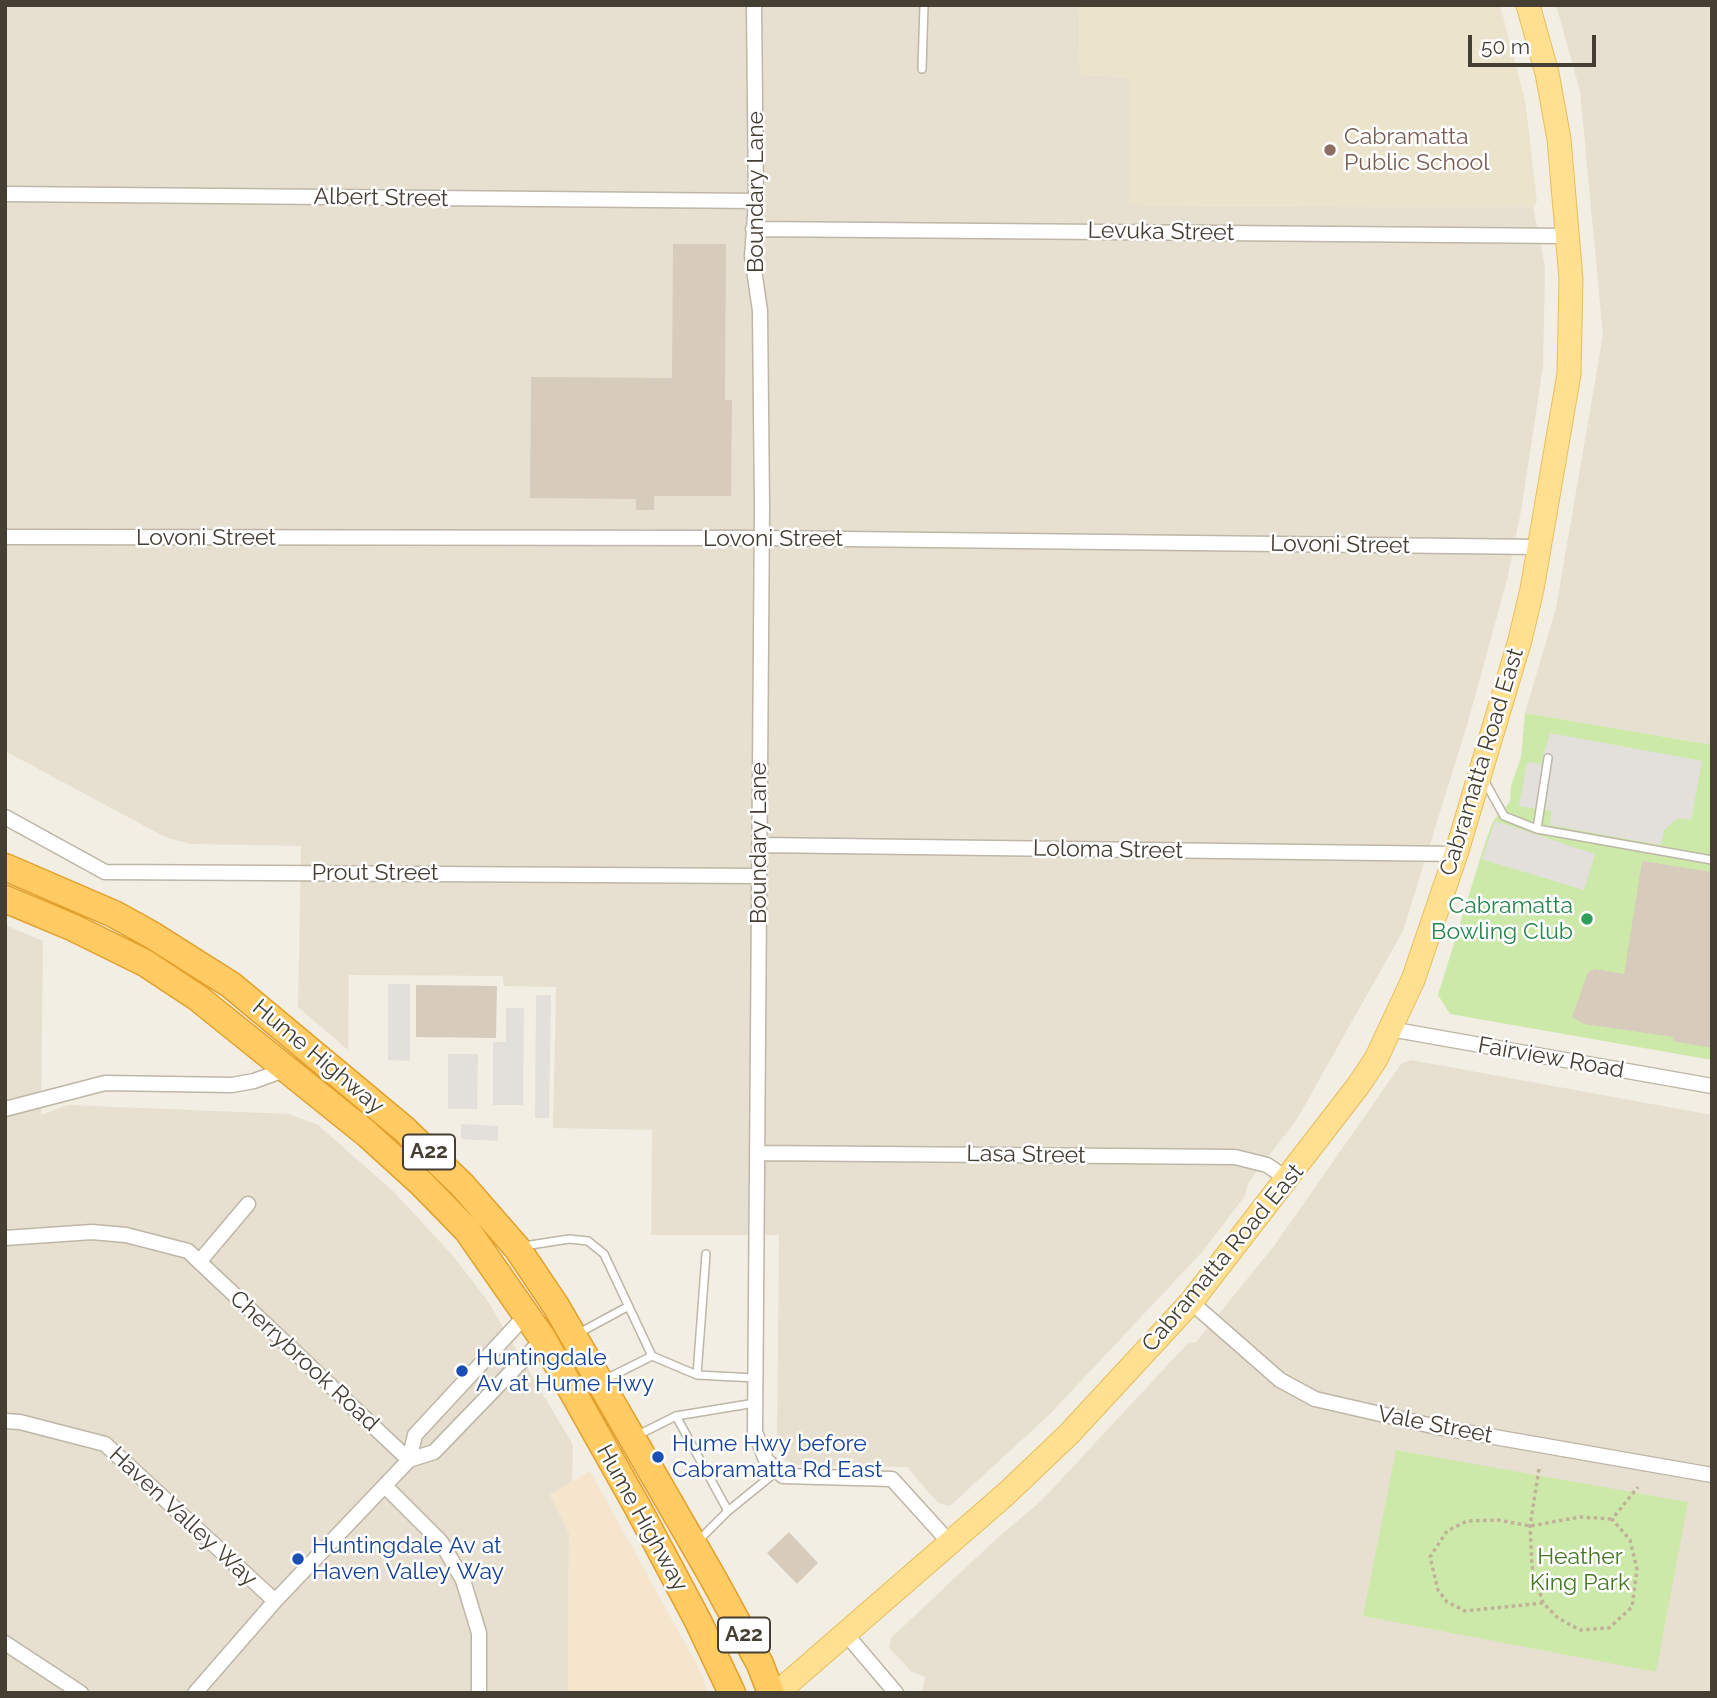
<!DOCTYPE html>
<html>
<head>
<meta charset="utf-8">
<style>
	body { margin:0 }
	#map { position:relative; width:1717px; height:1698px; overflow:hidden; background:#f2eee3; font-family:Raleway,sans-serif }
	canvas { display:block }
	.frame { position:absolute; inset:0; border:7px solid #453e33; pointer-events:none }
	.scale { position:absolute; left:1468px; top:35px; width:128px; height:32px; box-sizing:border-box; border:4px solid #453e33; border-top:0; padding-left:9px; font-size:21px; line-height:24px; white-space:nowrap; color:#453e33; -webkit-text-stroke:5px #fff; paint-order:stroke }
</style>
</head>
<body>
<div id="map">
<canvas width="1717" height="1698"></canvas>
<div class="frame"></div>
<div class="scale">50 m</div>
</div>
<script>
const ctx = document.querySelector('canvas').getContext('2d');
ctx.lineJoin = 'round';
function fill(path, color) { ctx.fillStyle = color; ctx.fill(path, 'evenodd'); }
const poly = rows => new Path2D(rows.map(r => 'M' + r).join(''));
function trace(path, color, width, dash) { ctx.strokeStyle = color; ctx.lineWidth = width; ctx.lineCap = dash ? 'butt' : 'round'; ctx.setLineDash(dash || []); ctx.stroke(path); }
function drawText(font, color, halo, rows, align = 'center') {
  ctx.font = font + ' Raleway,sans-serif'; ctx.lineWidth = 5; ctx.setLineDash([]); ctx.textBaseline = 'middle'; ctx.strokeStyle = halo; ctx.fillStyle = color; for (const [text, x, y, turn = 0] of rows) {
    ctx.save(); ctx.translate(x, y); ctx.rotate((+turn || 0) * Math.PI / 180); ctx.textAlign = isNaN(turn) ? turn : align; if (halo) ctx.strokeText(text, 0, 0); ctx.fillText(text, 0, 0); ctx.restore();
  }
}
fill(poly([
	[5,5,1079,5,1080,75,1129,77,1129,205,1533,207,1545,267,1543,367,1521,511,1508,576,1468,722,1403,931,1297,1119,1248,1183,1245,1196,1203,1251,1050,1414,950,1506,938,1503,907,1467,797,1465,781,1458,777,1444,779,1235,651,1235,652,1130,553,1128,556,987,504,986,503,976,349,975,348,1050,298,1007,301,846,190,844,165,837,5,751],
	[1556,5,1712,5,1712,745,1525,713,1556,608,1603,335,1580,91],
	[5,925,43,941,41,1115,68,1105,289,1114,318,1125,394,1192,454,1257,487,1300,573,1445,572,1482,550,1495,569,1533,568,1693,5,1693],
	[1411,1060,1712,1115,1712,1693,922,1693,925,1677,912,1672,889,1648,891,1638,995,1540,1042,1500,1187,1344,1196,1342,1274,1246,1402,1063]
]), '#e7e0d1');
fill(poly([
	[590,1471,701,1672,708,1693,568,1693,569,1533,550,1495]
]), '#f6e5cd');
fill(poly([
	[1079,5,1500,5,1525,100,1537,201,1533,207,1129,205,1129,77,1080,75]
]), '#ece3cd');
fill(poly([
	[1525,713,1712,745,1712,1060,1450,1014,1438,995,1485,843,1493,821,1510,802,1511,786,1521,757],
	[1396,1450,1688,1502,1656,1672,1363,1616]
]), '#cde9aa');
fill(poly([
	[1550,733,1702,761,1691,820,1678,818,1664,830,1661,845,1550,825,1552,811,1519,806,1527,762,1541,764],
	[1495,821,1595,854,1584,890,1482,859],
	[388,984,410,984,410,1061,388,1060],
	[536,995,551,995,549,1118,535,1118],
	[506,1008,524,1008,523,1105,493,1105,493,1042,506,1042],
	[448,1054,478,1054,477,1109,448,1109],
	[461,1124,498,1126,498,1141,461,1139]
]), '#e3e0dc');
fill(poly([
	[673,244,726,244,725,400,732,400,731,496,654,496,654,510,636,510,636,499,530,498,531,377,672,378],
	[1642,861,1712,872,1712,1048,1673,1041,1673,1037,1584,1024,1572,1017,1588,972,1596,969,1624,974],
	[416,985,497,986,496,1038,416,1037],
	[789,1532,818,1563,797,1584,767,1553]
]), '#d7ccbc');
const lane = poly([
	[922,69,924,5],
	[1484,780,1504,816,1537,829,1548,758],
	[1537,829,1712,860],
	[524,1246,569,1239,588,1241,604,1254,652,1356,697,1375,756,1378],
	[579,1333,627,1307],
	[697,1375,706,1254],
	[606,1379,652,1356],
	[676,1416,728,1511],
	[636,1436,676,1416,755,1403],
	[698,1541,728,1511,776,1472]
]);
const street = poly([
	[754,5,756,201,752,256,760,311,762,508,755,1432,766,1460,783,1476,892,1479,950,1543],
	[5,194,756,201],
	[753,229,1568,236],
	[5,537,759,538,1540,547],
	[5,817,105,872,759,876],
	[759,845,1456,854],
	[1390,1029,1712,1086],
	[5,1109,105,1083,232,1085,254,1081,287,1069],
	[758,1153,1235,1157,1267,1165,1289,1180],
	[5,1238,92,1232,126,1235,188,1251,409,1460],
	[199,1262,248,1204],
	[1191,1302,1280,1380,1315,1399,1437,1427,1712,1475],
	[5,1421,20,1422,105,1444,275,1601],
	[409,1460,434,1452,543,1339],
	[385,1486,441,1542,463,1580,479,1633,479,1693],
	[846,1634,896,1693],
	[5,1643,81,1693],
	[195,1693,275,1601,409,1460,415,1435,527,1314]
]);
const primary = poly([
	[777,1693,1006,1494,1069,1434,1191,1302,1358,1086,1376,1059,1413,980,1456,854,1520,640,1532,589,1569,374,1571,279,1559,139,1547,73,1528,5]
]);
const highway = poly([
	[5,867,114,914,152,935,231,985,404,1129,463,1186,517,1248,556,1306,713,1578,760,1664,771,1693],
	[5,899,74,928,145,963,198,998,367,1134,422,1184,467,1230,543,1339,638,1508,698,1621,732,1693]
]);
trace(lane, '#beb6a6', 10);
trace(street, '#beb6a6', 17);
trace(primary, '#e8be5c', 25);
trace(highway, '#e3a02d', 29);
trace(poly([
	[1539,1469,1530,1526,1532,1566,1543,1603,1558,1618,1580,1630,1609,1628,1632,1607,1637,1569,1630,1540,1612,1519,1638,1487],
	[1543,1603,1465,1611,1447,1602,1438,1590,1430,1557,1447,1531,1467,1521,1498,1520,1530,1526,1580,1517,1612,1519]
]), '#c0b297', 3.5, [3.5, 3.5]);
trace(lane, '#fff', 7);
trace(street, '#fff', 14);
trace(primary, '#ffdf90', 23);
trace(highway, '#ffcb62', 26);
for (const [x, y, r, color] of [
	[1330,150,7,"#8d6e63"],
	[1587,919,7,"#2e9e5b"],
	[462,1371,7,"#1a4fb4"],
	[658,1457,7,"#1a4fb4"],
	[298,1559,7,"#1a4fb4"]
]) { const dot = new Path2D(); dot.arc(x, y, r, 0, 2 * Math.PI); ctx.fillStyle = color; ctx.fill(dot); trace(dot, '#fff', 2.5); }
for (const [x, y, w] of [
	[429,1152,52],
	[744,1635,52]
]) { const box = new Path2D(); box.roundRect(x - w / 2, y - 17.5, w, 35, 5); ctx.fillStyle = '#fff'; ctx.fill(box); trace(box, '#453e33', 2); }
drawText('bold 21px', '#453e33', null, [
	["A22",429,1152],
	["A22",744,1635]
]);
drawText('23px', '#785e54', '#fff', [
	["Cabramatta",1344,137],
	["Public School",1344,163]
], 'left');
drawText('23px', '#453e33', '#fff', [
	["Boundary Lane",756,192,-90],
	["Albert Street",381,198,1],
	["Levuka Street",1161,232,1],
	["Lovoni Street",206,538],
	["Lovoni Street",773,539],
	["Lovoni Street",1340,545,1],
	["Cabramatta Road East",1482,762,-73],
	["Boundary Lane",759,843,-90],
	["Loloma Street",1108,850,1],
	["Prout Street",375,873],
	["Hume Highway",318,1057,40],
	["Fairview Road",1551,1058,10],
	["Lasa Street",1026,1155,1],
	["Cabramatta Road East",1223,1258,-50],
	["Cherrybrook Road",304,1361,43],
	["Vale Street",1435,1425,11],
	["Haven Valley Way",183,1517,43],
	["Hume Highway",642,1518,61]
]);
drawText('23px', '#27864d', '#fff', [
	["Cabramatta",1573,906],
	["Bowling Club",1573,932]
], 'right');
drawText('23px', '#164399', '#fff', [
	["Huntingdale",476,1358],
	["Av at Hume Hwy",476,1384],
	["Hume Hwy before",672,1444],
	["Cabramatta Rd East",672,1470],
	["Huntingdale Av at",312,1546],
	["Haven Valley Way",312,1572]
], 'left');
drawText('23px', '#447825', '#fff', [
	["Heather",1580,1557],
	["King Park",1580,1583]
]);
</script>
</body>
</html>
